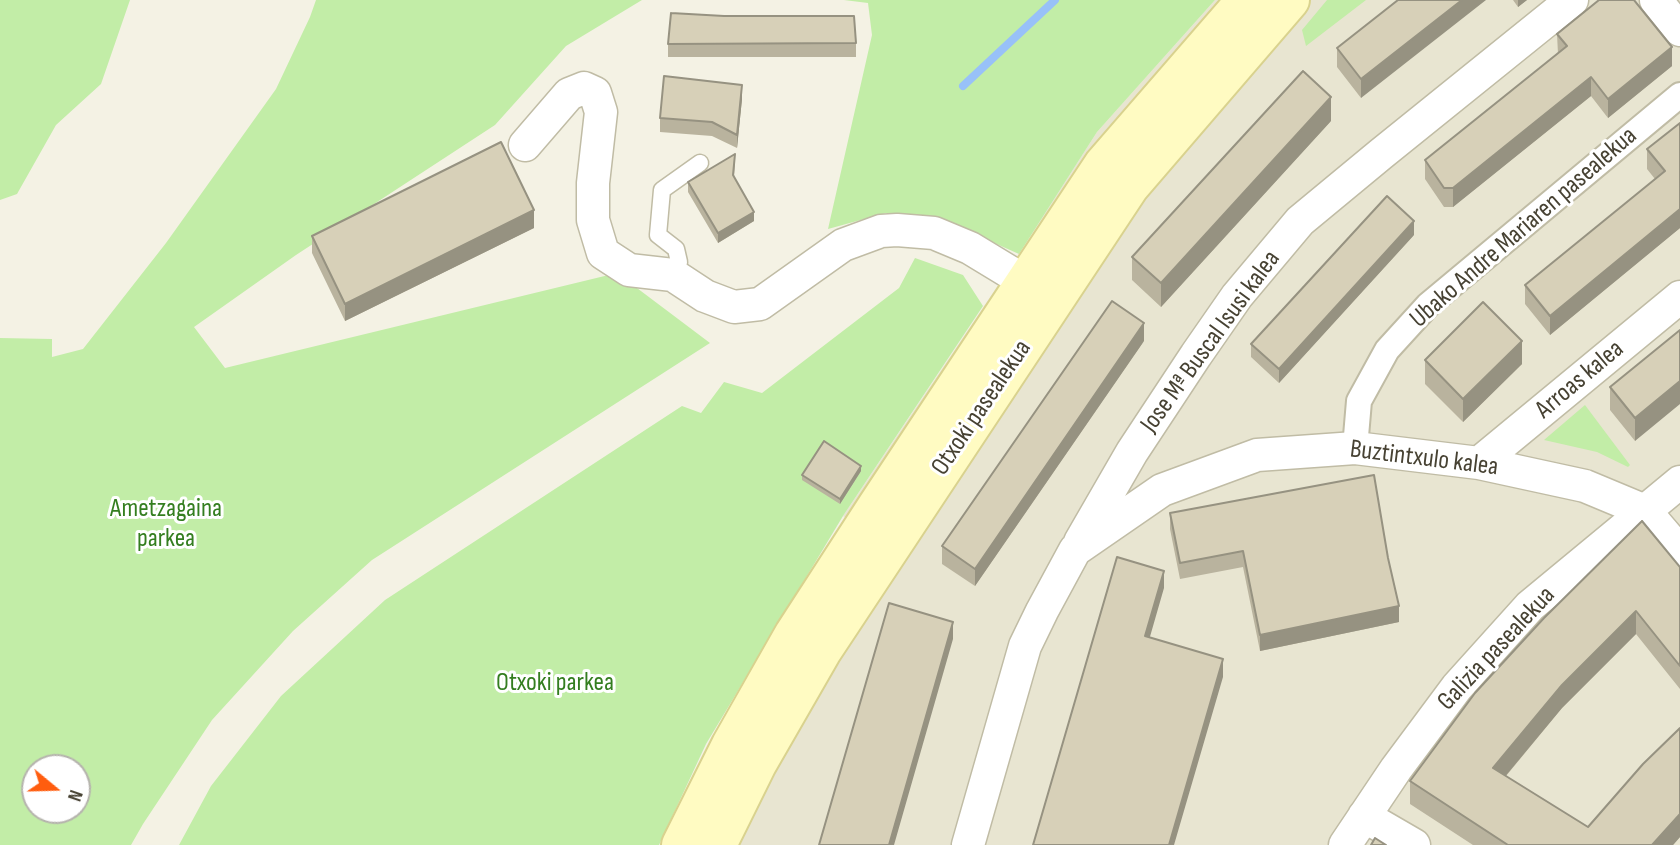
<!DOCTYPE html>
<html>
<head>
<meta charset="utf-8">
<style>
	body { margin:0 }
	#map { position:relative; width:1680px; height:845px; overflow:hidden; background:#f4f2e4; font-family:"Sofia Sans Condensed",sans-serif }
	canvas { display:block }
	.north { position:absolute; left:21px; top:754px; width:70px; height:70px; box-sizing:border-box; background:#fff; border:2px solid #b5b3ad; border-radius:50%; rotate:109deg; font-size:19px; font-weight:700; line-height:28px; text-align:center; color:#474233 }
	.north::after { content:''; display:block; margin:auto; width:24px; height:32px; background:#ff5d0f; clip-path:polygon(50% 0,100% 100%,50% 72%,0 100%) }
</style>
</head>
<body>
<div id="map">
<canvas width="1680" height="845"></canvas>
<div class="north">N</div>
</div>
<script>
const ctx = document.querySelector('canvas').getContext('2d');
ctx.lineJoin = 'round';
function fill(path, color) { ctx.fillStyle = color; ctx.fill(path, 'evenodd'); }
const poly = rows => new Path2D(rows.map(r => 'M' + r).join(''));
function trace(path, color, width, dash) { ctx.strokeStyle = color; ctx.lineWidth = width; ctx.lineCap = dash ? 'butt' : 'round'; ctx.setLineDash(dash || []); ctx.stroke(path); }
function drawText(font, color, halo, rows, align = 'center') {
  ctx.font = font + ' "Sofia Sans Condensed",sans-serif'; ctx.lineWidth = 6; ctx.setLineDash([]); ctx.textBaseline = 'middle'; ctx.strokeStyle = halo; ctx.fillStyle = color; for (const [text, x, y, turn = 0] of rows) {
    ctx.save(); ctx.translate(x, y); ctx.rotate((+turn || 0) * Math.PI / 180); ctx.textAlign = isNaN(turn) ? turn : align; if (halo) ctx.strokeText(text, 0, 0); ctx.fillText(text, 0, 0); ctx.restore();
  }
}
fill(poly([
	[1215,0,1680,0,1680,845,729,845,897,554,843,516,1019,254,1097,132]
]), '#e8e5d1');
fill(poly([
	[0,0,130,0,101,84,56,125,17,194,0,200],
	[316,0,642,0,566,46,495,125,296,255,194,327,225,368,617,273,710,343,372,560,293,631,212,720,143,824,131,845,0,845,0,338,52,339,52,357,83,349,166,243,276,89,310,17],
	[35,768,77,768,77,810,35,810],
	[844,0,1215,0,1097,132,1019,254,945,221,886,213,828,229,872,35,868,3],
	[1327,0,1366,0,1306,46,1302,30],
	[915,258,963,275,983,306,843,516,706,744,659,845,179,845,211,786,281,696,385,600,682,406,701,413,724,382,762,393,899,288],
	[1585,405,1630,465,1628,467,1597,452,1544,440]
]), '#c2eda7');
trace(poly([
	[963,86,1055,0]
]), '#98c1f8', 8);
const service = poly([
	[673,275,679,262,676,249,658,235,662,190,700,163]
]);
const pedestrian = poly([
	[1355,448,1359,401,1387,350,1428,305,1680,95]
]);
const minor = poly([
	[1656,0,1680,30],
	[525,145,569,94,584,88,595,93,601,112,593,183,593,220,603,253,629,270,673,275,705,296,734,307,760,304,843,245,881,231,897,230,934,233,970,248,1026,282],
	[1479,463,1680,297],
	[1080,542,1132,452,1196,355,1237,296,1300,221,1381,154,1572,0],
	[1364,816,1414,845],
	[968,845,1025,646,1042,611,1075,550,1162,490,1257,455,1355,448,1479,463,1585,486,1645,511,1680,552],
	[1345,845,1396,769,1457,687,1530,606,1680,482]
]);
const secondary = poly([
	[681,845,731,745,794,634,877,506,1103,165,1246,0],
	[717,845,757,764,822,651,1130,186,1290,0]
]);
trace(service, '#c0bca5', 19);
trace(pedestrian, '#c0bca5', 28);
trace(minor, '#c0bca5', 35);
trace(secondary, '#d9d28e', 42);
trace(service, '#fff', 16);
trace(pedestrian, '#fff', 24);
trace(minor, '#fff', 32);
trace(secondary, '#fffbc2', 38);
fill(poly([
	[1398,0,1361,98,1337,67,1337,48],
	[1513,0,1527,0,1518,7],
	[1557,34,1672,66,1608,118,1591,96,1453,207,1444,207,1425,179,1425,160,1558,54],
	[856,43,856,57,668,57,668,44],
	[742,99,737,148,712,136,660,132,660,118],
	[1331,121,1161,307,1132,280,1132,257],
	[1680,123,1680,228,1550,335,1525,304,1525,285,1655,179,1647,169,1647,149],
	[735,164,734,177,754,221,718,243,688,192,688,182],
	[534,228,345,321,312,253,312,236],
	[1414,235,1279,383,1251,357,1251,344],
	[1680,330,1635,441,1610,410,1610,387],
	[1144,341,975,586,942,564,942,546],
	[1425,360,1522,364,1463,422,1425,384],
	[861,471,840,504,802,480,802,475],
	[1170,513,1399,622,1260,651,1243,567,1180,579,1170,529],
	[1680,567,1680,689,1636,634,1562,708,1506,776,1588,827,1680,837,1673,845,1473,845,1410,804,1410,781]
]), '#b9b39e');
fill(poly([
	[1462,0,1486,0,1361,98,1361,79],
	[1518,0,1527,0,1518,7],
	[1672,47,1672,66,1608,118,1608,99],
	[1591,77,1591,96,1453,207,1453,188],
	[742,85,742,99,737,148,737,135],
	[1331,97,1331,121,1161,307,1161,283],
	[1680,209,1680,228,1550,335,1550,316],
	[534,210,534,228,345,321,345,304],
	[754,212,754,221,718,243,718,233],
	[1414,221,1414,235,1279,383,1279,369],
	[1144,323,1144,341,975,586,975,569],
	[1522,341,1522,364,1463,422,1463,399],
	[1680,381,1680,404,1635,441,1635,418],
	[861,466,861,471,840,504,840,499],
	[1164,571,1164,588,1145,654,1145,636],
	[1399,606,1399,622,1260,651,1260,635],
	[1636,611,1636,634,1562,708,1493,791,1493,768,1562,685],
	[953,622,953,639,894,845,889,845],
	[1223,659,1223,677,1174,845,1169,845],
	[1680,814,1680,837,1673,845,1652,845]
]), '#969281');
const building = poly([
	[1398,0,1462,0,1361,79,1337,48,1398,0],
	[1599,0,1634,0,1672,47,1608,99,1591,77,1453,188,1444,188,1425,160,1567,46,1557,34,1599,0],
	[671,13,724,16,854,16,856,43,668,44,671,13],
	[1303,71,1331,97,1161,283,1132,257,1303,71],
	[664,76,742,85,737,135,712,122,660,118,664,76],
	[1680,123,1680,209,1550,316,1525,285,1665,171,1647,149,1680,123],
	[501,142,534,210,345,304,312,236,501,142],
	[735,154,733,175,754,212,718,233,688,182,735,154],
	[1387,196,1414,221,1279,369,1251,344,1387,196],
	[1112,301,1144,323,975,569,942,546,1112,301],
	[1483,302,1522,341,1463,399,1425,360,1483,302],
	[1680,330,1680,381,1635,418,1610,387,1680,330],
	[824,441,861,466,840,499,802,475,824,441],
	[1374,475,1388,558,1399,606,1260,635,1243,551,1180,563,1170,513,1374,475],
	[1642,521,1680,567,1680,666,1636,611,1562,685,1493,768,1588,827,1643,764,1680,728,1680,814,1652,845,1508,845,1410,781,1475,693,1544,618,1642,521],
	[1117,557,1164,571,1145,636,1223,659,1169,845,1033,845,1117,557],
	[889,603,953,622,889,845,819,845,889,603],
	[1375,838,1386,845,1371,845,1375,838]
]);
fill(building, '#d7d0b8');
trace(building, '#969281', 2);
drawText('26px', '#474233', '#fff', [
	["Ubako Andre Mariaren pasealekua",1524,228,-41],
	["Jose Mª Buscal Isusi kalea",1211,342,-54],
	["Arroas kalea",1580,380,-40],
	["Otxoki pasealekua",982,408,-56],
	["Buztintxulo kalea",1424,459,7],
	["Galizia pasealekua",1497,649,-47]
]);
drawText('26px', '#347e20', '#fff', [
	["Ametzagaina",166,509],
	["parkea",166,539],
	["Otxoki parkea",555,683]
]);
</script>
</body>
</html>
